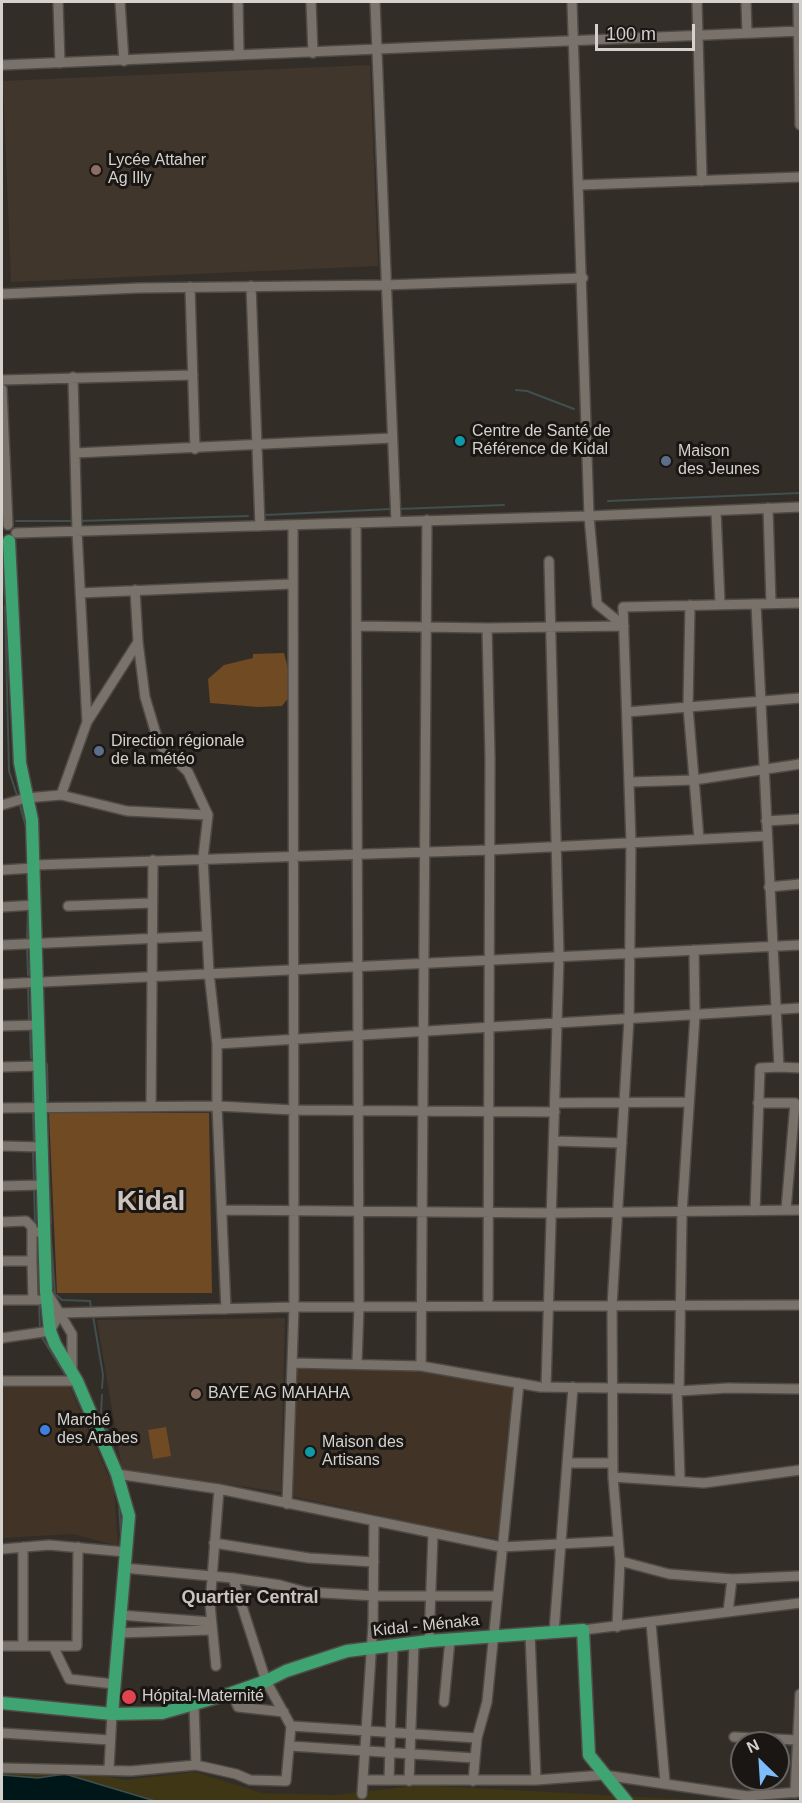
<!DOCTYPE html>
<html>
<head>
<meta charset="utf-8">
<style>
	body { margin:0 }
	#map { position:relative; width:802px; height:1803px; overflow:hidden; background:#332d28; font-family:Arial,sans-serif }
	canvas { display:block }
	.frame { position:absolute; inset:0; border:3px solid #d5d1cd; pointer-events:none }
	.north { position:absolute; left:730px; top:1731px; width:60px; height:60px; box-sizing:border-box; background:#191614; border:2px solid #64615e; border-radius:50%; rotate:335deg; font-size:16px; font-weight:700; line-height:24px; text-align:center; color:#d5d1cd }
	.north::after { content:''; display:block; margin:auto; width:21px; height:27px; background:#7ebdf9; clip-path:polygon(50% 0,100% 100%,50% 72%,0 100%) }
	.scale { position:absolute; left:595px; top:24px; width:100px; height:27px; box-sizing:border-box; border:3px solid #d5d1cd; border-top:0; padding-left:8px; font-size:18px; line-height:21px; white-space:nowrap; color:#d5d1cd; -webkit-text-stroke:4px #191614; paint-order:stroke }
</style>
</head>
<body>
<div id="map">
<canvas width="802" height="1803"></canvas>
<div class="frame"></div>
<div class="north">N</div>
<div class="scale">100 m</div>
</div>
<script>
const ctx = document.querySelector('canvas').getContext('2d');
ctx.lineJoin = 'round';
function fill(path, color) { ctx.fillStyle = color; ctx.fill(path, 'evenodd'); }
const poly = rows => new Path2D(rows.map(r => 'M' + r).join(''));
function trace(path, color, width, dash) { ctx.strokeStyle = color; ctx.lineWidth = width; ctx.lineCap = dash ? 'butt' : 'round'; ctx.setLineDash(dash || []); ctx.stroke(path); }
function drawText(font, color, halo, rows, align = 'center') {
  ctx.font = font + ' Arial,sans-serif'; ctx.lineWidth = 6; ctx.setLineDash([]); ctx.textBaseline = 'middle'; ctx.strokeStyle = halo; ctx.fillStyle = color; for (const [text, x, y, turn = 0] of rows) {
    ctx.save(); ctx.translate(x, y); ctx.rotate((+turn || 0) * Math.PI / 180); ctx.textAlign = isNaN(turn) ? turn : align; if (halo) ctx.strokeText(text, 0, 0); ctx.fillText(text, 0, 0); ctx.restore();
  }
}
fill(poly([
	[297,1366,423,1370,515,1386,501,1539,442,1529,291,1496],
	[2,1385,69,1385,114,1489,118,1546,73,1534,2,1538]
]), '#413326');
fill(poly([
	[370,65,378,266,11,282,3,81],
	[285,1318,281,1492,122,1469,97,1320]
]), '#41362c');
fill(poly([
	[284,653,292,684,290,696,282,706,258,707,210,703,208,679,224,665,253,658,253,654],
	[49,1113,209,1113,212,1293,57,1293],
	[166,1427,171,1456,153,1459,148,1430]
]), '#704a23');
fill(poly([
	[62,1768,125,1780,195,1772,262,1793,335,1795,421,1785,713,1801,155,1802,65,1774,38,1778,2,1775,2,1770]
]), '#3e3615');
const water = poly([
	[65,1774,155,1801,2,1801,2,1775,38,1778,65,1774]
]);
fill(water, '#001719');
trace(water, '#404f4f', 1.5);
trace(poly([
	[516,390,527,391,574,409],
	[608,501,800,493],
	[399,509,504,505],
	[265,515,391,509],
	[16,521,73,521],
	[78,521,248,516],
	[2,559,5,598],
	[5,606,9,771,17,795],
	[20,806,26,827],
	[28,900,28,891],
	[27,939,28,909],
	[27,948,28,975],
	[28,987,29,1021],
	[30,1031,31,1058],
	[47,1064,48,1100],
	[33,1071,33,1104],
	[33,1113,34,1144],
	[47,1114,48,1149],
	[33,1151,34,1184],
	[49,1184,51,1223],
	[34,1188,35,1224],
	[51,1240,55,1294,62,1300,90,1301,91,1308],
	[36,1252,39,1297],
	[39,1303,40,1330],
	[93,1316,103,1375,102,1388],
	[41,1336,66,1376],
	[72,1387,105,1460],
	[102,1395,101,1412,114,1451],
	[110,1474,119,1504,121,1536]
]), '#404f4f', 2);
const minor = poly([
	[58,2,60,63],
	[120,2,124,61],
	[238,2,239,55],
	[311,2,313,53],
	[375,2,396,521],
	[572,2,589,516,597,604,624,626],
	[697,2,702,181],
	[746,2,747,33],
	[798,2,800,125],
	[2,65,800,31],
	[579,185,800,177],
	[251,286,260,526],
	[190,287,195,449],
	[2,294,139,288,386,285,583,278],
	[2,380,193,375],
	[2,389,8,525],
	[75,453,392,438],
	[768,508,771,603],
	[716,511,720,603],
	[356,523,359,1307,357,1362],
	[16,533,589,516,800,507],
	[135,590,138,642,145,697,159,744,188,772,208,815],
	[80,593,292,584],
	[690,605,688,707,699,839],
	[358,626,487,628,624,626],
	[487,628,490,758,488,1306],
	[627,712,800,698],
	[87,722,138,642],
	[630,782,694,780,800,764],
	[61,795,87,722,77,531,73,377],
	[2,805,26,798,61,795,127,811,208,815,203,858,209,973,217,1044,217,1106,226,1309],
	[766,821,800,819],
	[34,865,489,850,766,836],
	[2,870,34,868],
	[769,887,800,884],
	[68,906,152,903],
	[2,907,34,905],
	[2,945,207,936],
	[2,984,800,945],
	[2,1026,38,1025],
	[217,1044,800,1008],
	[2,1067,39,1066],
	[779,1067,800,1068],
	[555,1103,689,1102],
	[758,1103,795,1103,786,1210],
	[151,1107,153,860],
	[2,1108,217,1106,294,1110,555,1112],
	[554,1141,622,1143],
	[2,1146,42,1147],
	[2,1186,43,1185],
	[222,1210,552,1213,800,1210],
	[755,1211,760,1068,779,1067,756,604],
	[2,1222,26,1221,32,1227,32,1232,45,1232],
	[32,1232,32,1261],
	[2,1261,32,1261,33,1300],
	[47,1292,72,1334,72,1370],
	[2,1300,39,1300],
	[2,1338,50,1331,60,1313,294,1307,800,1305],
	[292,1363,421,1366,540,1387,677,1389,679,1391,728,1388,800,1389],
	[421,1366,427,520],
	[2,1381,77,1381],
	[546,1387,559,956,549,561],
	[677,1389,680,1480],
	[679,1391,682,1213,695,1016,694,950],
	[567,1463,613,1463],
	[117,1474,219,1489,502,1547,617,1541],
	[613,1477,704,1483,800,1470],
	[287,1504,294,1307,293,525],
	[214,1543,309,1558,374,1562],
	[23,1547,23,1646],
	[2,1549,49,1545,126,1552],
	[620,1561,669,1574,732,1579,800,1576],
	[124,1568,233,1578,280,1585,306,1592,377,1596,497,1596],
	[728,1612,732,1579],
	[120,1615,211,1622],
	[651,1623,665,1782],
	[617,1627,620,1561,613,1477,612,1306,629,1019,631,842,623,607,800,603],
	[583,1630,800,1603],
	[554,1632,573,1387],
	[118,1633,211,1630],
	[530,1634,536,1780],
	[429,1641,433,1534],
	[2,1646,77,1646,78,1547],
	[53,1646,69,1679,114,1684],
	[216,1666,210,1604,219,1489],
	[232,1693,238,1707,284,1712],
	[444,1702,450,1640],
	[194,1705,196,1765],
	[291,1726,477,1738],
	[2,1733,110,1740],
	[734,1737,797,1740],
	[290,1746,475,1758],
	[2,1768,131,1771,196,1765,236,1774,250,1780,286,1781,291,1726,266,1681,233,1578],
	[109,1768,112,1714],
	[363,1780,536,1780,604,1775,747,1796,800,1792],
	[389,1780,393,1645],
	[409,1781,414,1643],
	[473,1781,477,1738,487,1702,519,1383],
	[795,1793,800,1694],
	[362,1794,373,1624,374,1522]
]);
const major = poly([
	[9,541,20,763,32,820,46,1291,50,1331,55,1344,77,1381,117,1474,129,1516,112,1714],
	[2,1703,112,1714,162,1713,229,1694,266,1681,286,1671,347,1651,429,1641,583,1630,589,1755,627,1802]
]);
trace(minor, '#4f4a46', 12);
trace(major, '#4f4a46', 15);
trace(minor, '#78726b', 9);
trace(major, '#3ea572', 12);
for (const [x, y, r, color] of [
	[96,170,6,"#8d6e63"],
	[460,441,6,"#0f9aa8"],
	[666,461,6,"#5c6f8a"],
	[99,751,6,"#5c6f8a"],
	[196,1394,6,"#8d6e63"],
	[45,1430,6,"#3f7fe0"],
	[310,1452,6,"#0f9aa8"],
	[129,1697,8,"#e0444e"]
]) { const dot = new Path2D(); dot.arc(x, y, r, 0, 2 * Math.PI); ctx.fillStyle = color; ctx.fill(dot); trace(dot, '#191614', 2); }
drawText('16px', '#d5d1cd', '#191614', [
	["Lycée Attaher",108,161],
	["Ag Illy",108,179],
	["Centre de Santé de",472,432],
	["Référence de Kidal",472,450],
	["Maison",678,452],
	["des Jeunes",678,470],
	["Direction régionale",111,742],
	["de la météo",111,760],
	["BAYE AG MAHAHA",208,1394],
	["Marché",57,1421],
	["des Arabes",57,1439],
	["Maison des",322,1443],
	["Artisans",322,1461],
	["Hópital-Maternité",142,1697]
], 'left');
drawText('16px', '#d5d1cd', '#191614', [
	["Kidal - Ménaka",426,1626,-6]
]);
drawText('bold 18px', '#cbc3bc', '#191614', [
	["Quartier Central",250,1598]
]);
drawText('bold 28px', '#cbc3bc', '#191614', [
	["Kidal",151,1202]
]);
</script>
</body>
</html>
